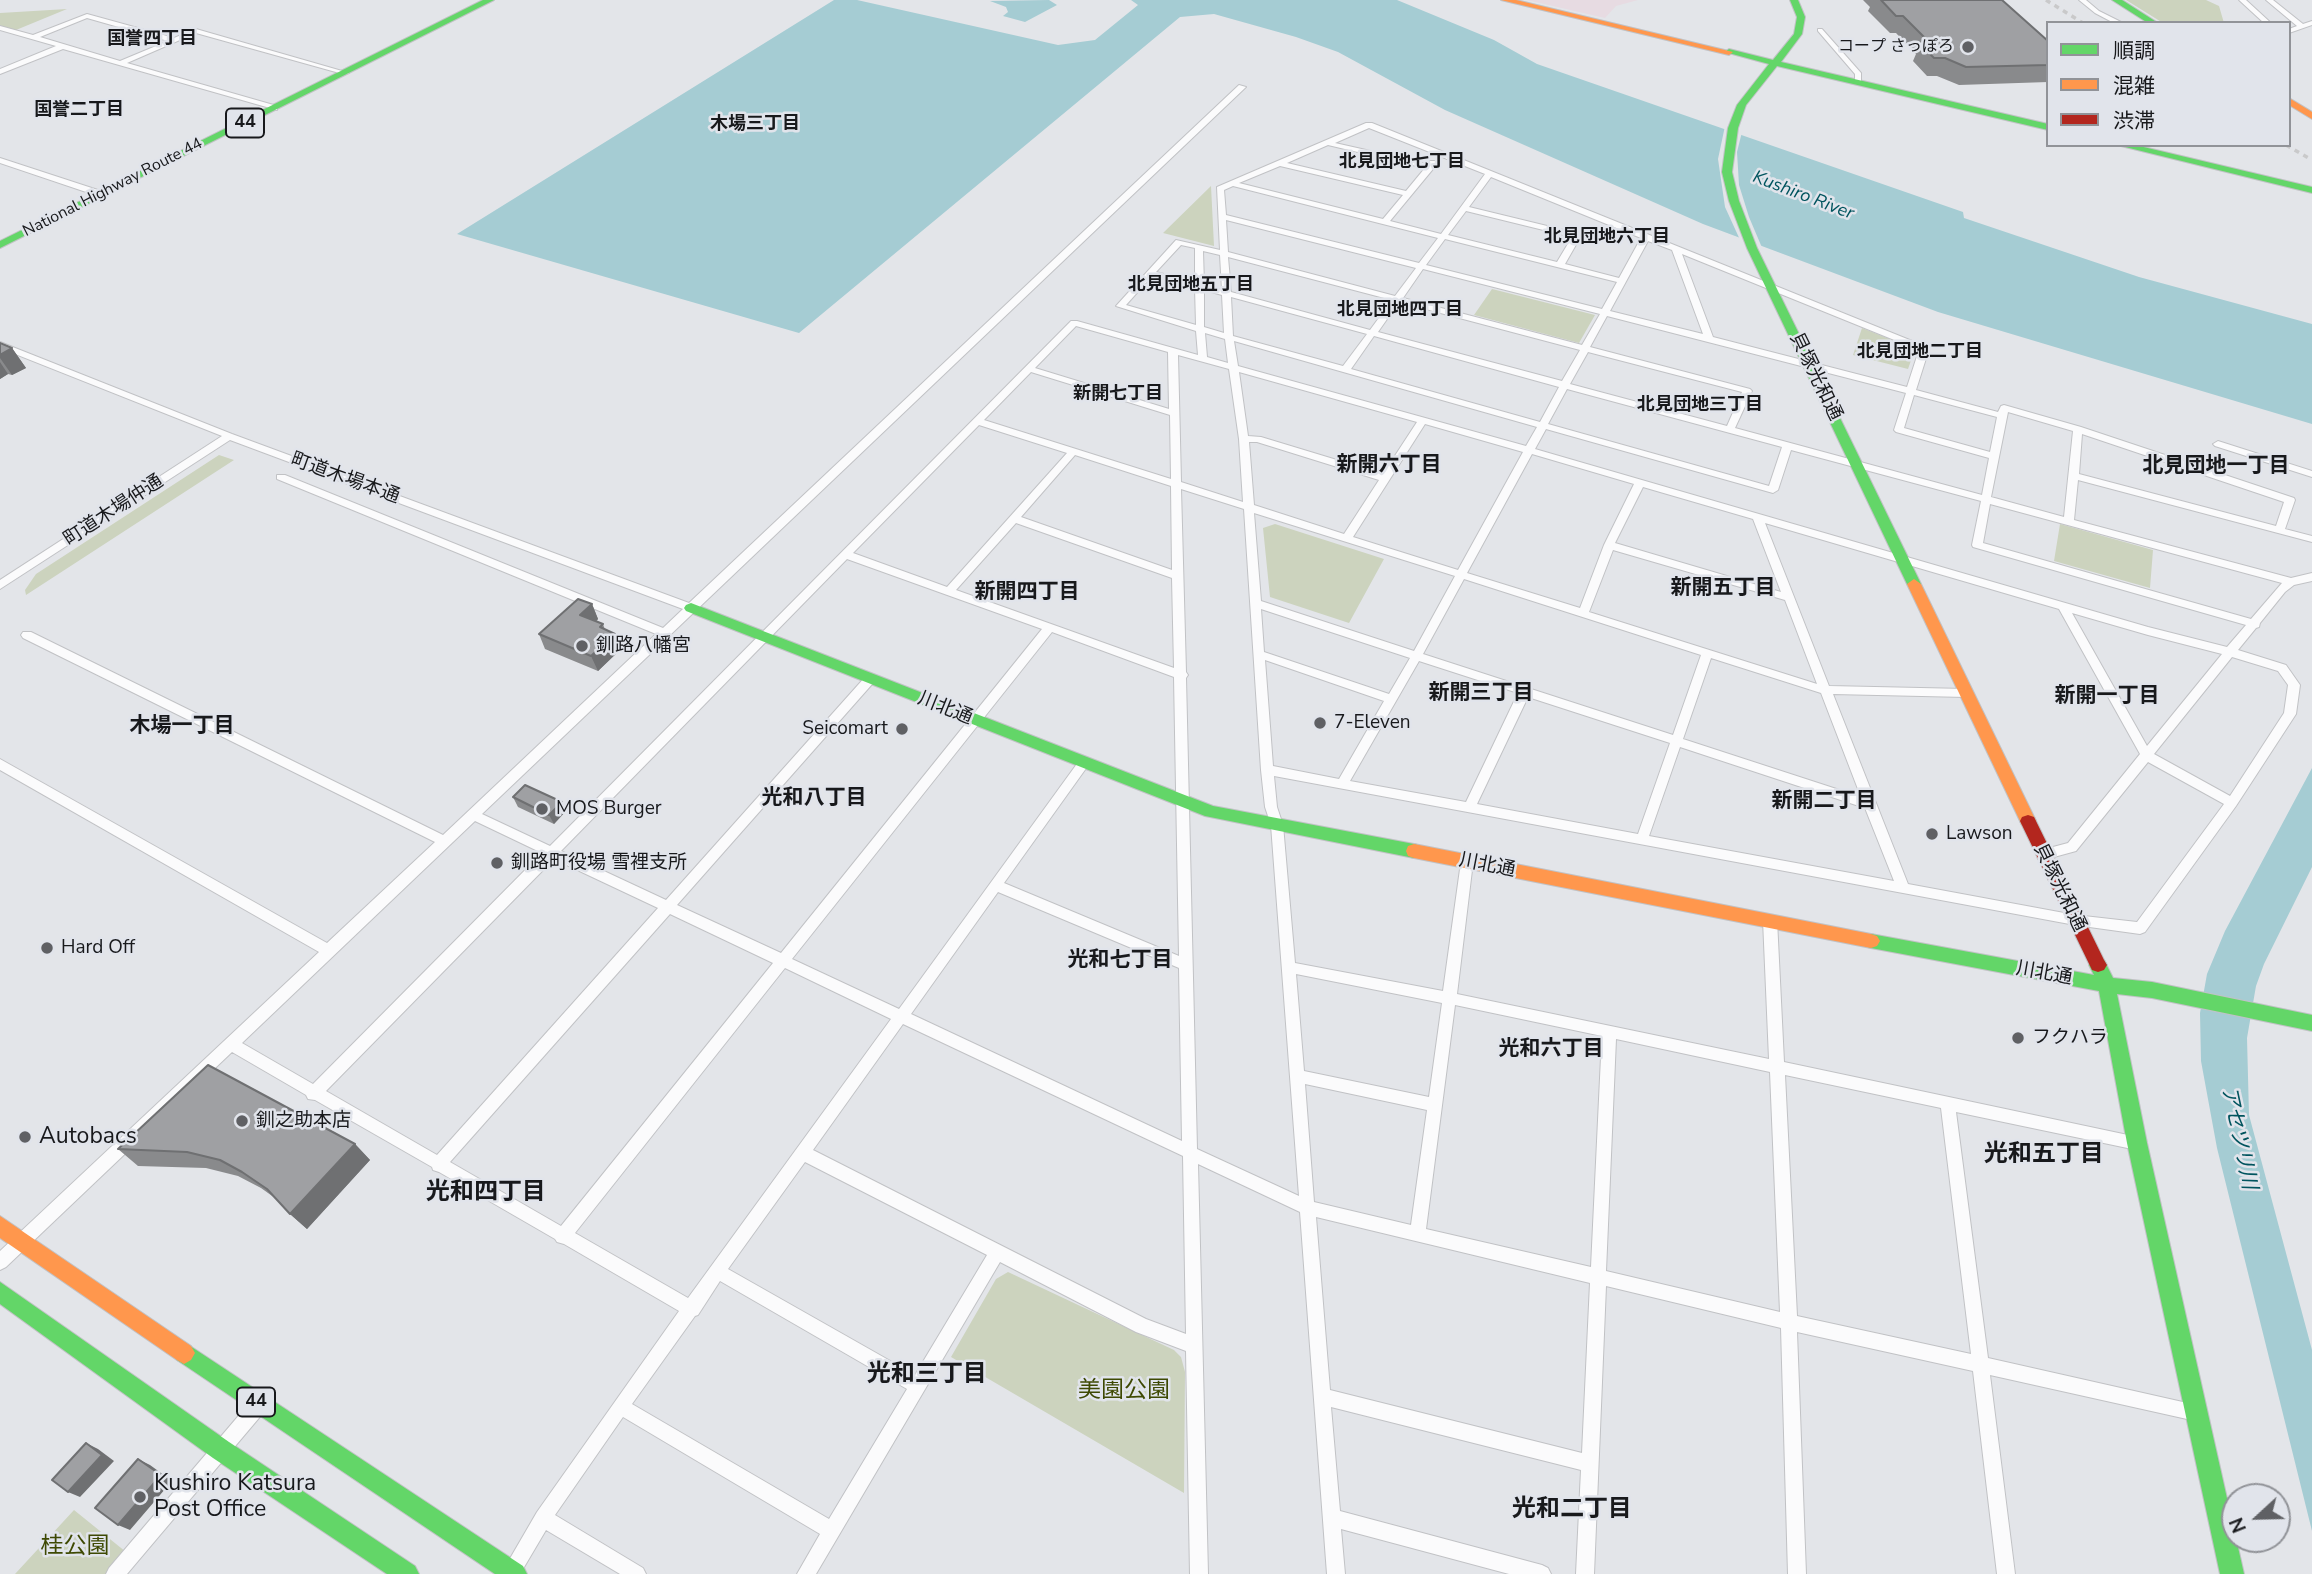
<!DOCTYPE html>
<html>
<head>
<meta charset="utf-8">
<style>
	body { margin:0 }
	#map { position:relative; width:2312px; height:1574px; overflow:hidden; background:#e3e5e9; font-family:"Nunito Sans","Noto Sans JP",sans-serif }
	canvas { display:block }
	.legend { position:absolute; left:2046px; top:21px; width:245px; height:126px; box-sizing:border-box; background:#e1e4eb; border:2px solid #919398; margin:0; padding:9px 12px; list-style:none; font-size:21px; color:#18191c }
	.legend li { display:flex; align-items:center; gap:14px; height:35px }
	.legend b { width:35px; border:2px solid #919398 }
	.north { position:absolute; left:2221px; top:1483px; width:70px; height:70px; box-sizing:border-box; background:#e1e4eb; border:2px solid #919398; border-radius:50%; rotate:248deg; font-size:19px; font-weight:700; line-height:28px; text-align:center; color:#18191c }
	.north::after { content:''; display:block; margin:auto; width:24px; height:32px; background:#5f6064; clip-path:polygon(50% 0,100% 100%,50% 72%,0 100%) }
</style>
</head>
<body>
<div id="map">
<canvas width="2312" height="1574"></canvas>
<ul class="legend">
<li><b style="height:9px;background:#63d668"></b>順調</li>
<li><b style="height:9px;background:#ff974d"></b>混雑</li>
<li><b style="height:9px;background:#b3261e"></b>渋滞</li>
</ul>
<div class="north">N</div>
</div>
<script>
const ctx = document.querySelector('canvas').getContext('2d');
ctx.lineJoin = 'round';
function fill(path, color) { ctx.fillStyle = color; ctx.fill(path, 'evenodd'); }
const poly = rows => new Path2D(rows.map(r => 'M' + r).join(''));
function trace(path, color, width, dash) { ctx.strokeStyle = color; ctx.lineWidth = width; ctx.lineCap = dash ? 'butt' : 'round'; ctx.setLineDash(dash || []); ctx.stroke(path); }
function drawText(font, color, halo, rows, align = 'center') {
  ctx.font = font + ' "Nunito Sans","Noto Sans JP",sans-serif'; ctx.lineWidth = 5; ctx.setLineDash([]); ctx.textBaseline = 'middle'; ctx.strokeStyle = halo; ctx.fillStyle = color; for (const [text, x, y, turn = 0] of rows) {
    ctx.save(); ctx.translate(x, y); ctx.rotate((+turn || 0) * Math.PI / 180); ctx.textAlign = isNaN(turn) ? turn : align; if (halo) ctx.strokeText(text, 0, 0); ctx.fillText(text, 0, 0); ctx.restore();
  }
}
fill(poly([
	[1527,0,1638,0,1616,6,1605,18]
]), '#e7dbe2');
fill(poly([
	[2126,0,2206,0,2219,6,2224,23,2163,23],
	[67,9,16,30,0,26,0,13],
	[1211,186,1214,246,1163,233],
	[1492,289,1595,315,1579,343,1474,315],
	[1862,328,1915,349,1908,369,1853,355],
	[219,455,234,460,26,595,25,590,36,574],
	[1275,524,1384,559,1349,623,1270,597,1263,528],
	[2060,524,2153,550,2150,588,2054,561],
	[1008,1272,1174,1350,1181,1357,1185,1372,1184,1493,951,1357,996,1279],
	[74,1510,126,1552,107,1574,15,1574]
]), '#ccd3be');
fill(poly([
	[834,0,857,0,1058,45,1095,40,1138,5,1131,0,1397,0,1494,40,1537,64,1963,212,1964,218,2139,277,2312,324,2312,424,1938,312,1703,224,1445,110,1338,52,1296,37,1214,14,1180,17,799,333,457,234],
	[1049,0,1057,5,1025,22,1003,16,1008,12,1006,7,990,1],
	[2312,768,2312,867,2264,964,2256,986,2247,1038,2249,1115,2312,1350,2312,1531,2217,1148,2201,1061,2200,1013,2207,974,2225,931]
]), '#a5ccd3');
fill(poly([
	[1725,126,1742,132,1737,152,1739,185,1749,217,1763,250,1741,242,1725,207,1718,159]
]), '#e3e5e9');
const street = poly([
	[2079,0,2086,0,2099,11,2123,23,2114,23,2095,13,2079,0],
	[2239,0,2246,0,2271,23,2264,23,2239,0],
	[2266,0,2273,0,2303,24,2312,21,2312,25,2289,33,2289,29,2297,26,2266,0],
	[87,14,174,38,196,29,349,73,343,74,196,33,127,63,277,106,277,110,63,49,0,74,0,69,56,46,0,30,0,26,33,35,87,14],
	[87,18,168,41,120,61,40,37,87,18],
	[1818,29,1822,29,1861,73,1861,84,1855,84,1855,74,1818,31,1818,29],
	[1239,85,1246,87,482,814,550,846,1071,321,1077,321,1198,355,1196,331,1116,306,1176,240,1220,250,1217,187,1366,123,1372,123,1927,347,1929,349,1916,390,1998,412,2001,406,2004,405,2081,427,2294,498,2295,500,2285,529,2312,536,2312,542,2078,480,2074,520,2291,578,2312,573,2312,581,2294,585,2285,592,2260,623,2259,627,2256,628,2238,650,2286,665,2300,685,2296,714,2236,806,2145,932,2140,934,2075,925,1274,776,1277,807,1283,825,1295,963,1443,991,1461,862,1462,858,1467,857,1472,858,1473,862,1457,994,1769,1059,1763,920,1765,916,1770,915,1775,916,1777,920,1784,1062,2142,1138,2144,1143,2142,1148,2137,1150,1956,1112,1988,1358,2196,1405,2202,1407,2204,1413,2202,1419,2196,1421,1990,1375,2015,1574,1997,1574,1973,1371,1797,1332,1806,1574,1788,1574,1781,1328,1606,1286,1594,1574,1576,1574,1581,1470,1331,1407,1340,1511,1542,1565,1548,1568,1551,1574,1509,1574,1341,1529,1345,1574,1327,1574,1300,1212,1198,1164,1208,1574,1190,1574,1186,1351,1136,1332,1000,1262,816,1574,797,1574,820,1534,623,1417,555,1515,643,1568,646,1574,620,1574,546,1530,520,1574,501,1574,537,1512,679,1311,564,1244,557,1242,555,1239,439,1172,433,1170,432,1167,315,1100,308,1099,306,1095,232,1052,6,1267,0,1270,0,1251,319,952,0,770,0,759,327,943,435,842,23,638,21,635,23,632,31,632,443,835,656,634,277,479,277,475,285,475,663,628,683,609,230,440,0,589,0,580,222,436,0,348,0,342,232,434,689,603,1239,85],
	[1369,128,1485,174,1441,234,1390,221,1433,169,1437,163,1436,161,1430,161,1428,164,1335,143,1369,128],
	[1328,145,1425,168,1406,191,1287,163,1328,145],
	[1280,166,1403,195,1383,219,1239,183,1280,166],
	[1491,177,1641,238,1619,278,1565,264,1581,236,1580,234,1469,207,1491,177],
	[1233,186,1438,238,1419,263,1226,215,1224,190,1233,186],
	[1466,211,1572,237,1557,262,1448,235,1466,211],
	[1226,220,1416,268,1395,296,1228,252,1226,220],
	[1445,239,1617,282,1602,309,1426,265,1445,239],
	[1648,241,1672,250,1703,334,1610,311,1648,241],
	[1181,245,1195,248,1195,282,1156,272,1181,245],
	[1203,251,1220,255,1222,290,1204,285,1203,251],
	[1682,254,1919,350,1907,387,1713,337,1682,254],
	[1228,257,1392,300,1370,330,1231,292,1228,257],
	[1423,269,1600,314,1582,345,1403,298,1423,269],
	[1152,276,1195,288,1196,325,1126,305,1152,276],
	[1204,290,1222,295,1224,333,1204,327,1204,290],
	[1231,297,1367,334,1343,366,1233,336,1231,297],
	[1399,302,1580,350,1562,381,1378,332,1399,302],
	[1607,316,1906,393,1894,430,1896,432,1989,458,1982,495,1735,428,1752,391,1750,389,1590,347,1607,316],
	[1076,326,1168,352,1169,409,1035,368,1076,326],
	[1205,333,1225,339,1228,363,1207,357,1205,333],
	[1374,336,1559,387,1540,422,1351,369,1374,336],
	[1234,341,1537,427,1526,446,1238,366,1234,341],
	[1588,352,1742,392,1727,426,1570,384,1588,352],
	[1178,355,1229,369,1239,439,1243,502,1181,482,1178,355],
	[1031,372,1170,415,1171,479,984,420,1031,372],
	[1239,372,1417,422,1383,474,1261,437,1248,436,1239,372],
	[1567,389,1782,447,1769,486,1548,424,1567,389],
	[1914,395,1997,417,1990,452,1904,428,1914,395],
	[2008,412,2073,431,2064,517,1991,497,2008,412],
	[1425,424,1523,452,1458,570,1353,537,1425,424],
	[979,425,1067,453,947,587,853,553,979,425],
	[1546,429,1773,493,1778,490,1791,450,1981,501,1972,545,1973,547,2246,625,2227,647,2148,627,1535,449,1546,429],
	[2082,434,2284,502,2276,526,2079,474,2082,434],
	[1249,442,1257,442,1379,480,1344,534,1254,505,1249,442],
	[1532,454,1634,484,1604,545,1580,608,1467,573,1532,454],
	[1075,455,1171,486,1172,570,1021,517,1075,455],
	[1643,487,1753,519,1781,592,1615,543,1643,487],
	[1181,489,1244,509,1261,770,1265,807,1271,825,1299,1196,1197,1149,1186,678,1188,675,1186,672,1181,489],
	[1990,504,2282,583,2251,619,1983,543,1990,504],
	[1254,513,1455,576,1414,651,1261,601,1254,513],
	[1016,523,1172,578,1174,668,956,590,1016,523],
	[1765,523,2059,609,2140,754,2068,843,2038,851,2037,855,2038,859,2043,860,2076,851,2148,762,2224,804,2137,922,2075,915,1908,884,1833,694,1966,697,1972,693,1966,689,1829,686,1765,523],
	[1613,550,1785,600,1817,684,1589,612,1613,550],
	[847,559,1042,629,781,953,677,905,874,682,876,679,874,676,866,676,666,900,561,851,847,559],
	[1464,579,1701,655,1673,735,1423,654,1464,579],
	[1261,609,1410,658,1389,694,1264,652,1261,609],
	[2072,613,2148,635,2222,654,2147,746,2072,613],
	[1052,632,1174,677,1179,956,1004,883,1087,767,1089,764,1083,759,1079,761,899,1009,792,959,1052,632],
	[2232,657,2278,671,2288,685,2284,713,2230,796,2154,754,2232,657],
	[1711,658,1821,693,1861,797,1683,739,1711,658],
	[1265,660,1384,701,1339,779,1273,766,1265,660],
	[1419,661,1518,693,1466,802,1350,781,1419,661],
	[1528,697,1670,743,1638,834,1477,804,1528,697],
	[1680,747,1865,808,1894,881,1649,836,1680,747],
	[475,821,542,853,313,1084,242,1043,475,821],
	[554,859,658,908,437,1155,326,1091,554,859],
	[998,892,1179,968,1182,1141,911,1014,998,892],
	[670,914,773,963,561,1226,450,1162,670,914],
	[785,968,891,1019,688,1298,575,1233,785,968],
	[1296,974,1442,1003,1429,1097,1304,1071,1296,974],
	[1455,1005,1602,1036,1591,1267,1426,1229,1455,1005],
	[903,1024,1183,1156,1186,1334,1146,1319,813,1150,903,1024],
	[1616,1039,1770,1072,1780,1312,1606,1271,1616,1039],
	[1785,1075,1941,1108,1971,1354,1797,1316,1785,1075],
	[1305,1084,1427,1110,1411,1225,1314,1202,1305,1084],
	[805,1162,987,1255,915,1375,728,1269,805,1162],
	[1316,1217,1590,1283,1582,1453,1330,1390,1316,1217],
	[720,1281,907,1389,829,1519,632,1404,695,1316,698,1315,720,1281],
	[0,158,104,192,105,194,98,196,0,163,0,158],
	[2218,441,2312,471,2312,477,2215,446,2213,444,2218,441],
	[258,1398,264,1400,266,1406,264,1412,127,1574,106,1574,109,1568,252,1400,258,1398]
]);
const fast = poly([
	[483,0,494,0,0,248,0,241,483,0],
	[1790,0,1798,0,1805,17,1802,34,1781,62,2048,124,2048,130,1777,66,1746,105,1738,128,1732,172,1739,201,1757,248,1921,584,1914,589,1907,584,1747,248,1729,201,1722,172,1728,128,1737,105,1769,64,1725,52,1729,49,1773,60,1794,34,1797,17,1790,0],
	[2112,0,2122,0,2158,23,2148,23,2112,0],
	[2117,145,2135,145,2312,187,2312,193,2117,145],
	[691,603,1213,806,1414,844,1420,846,1422,851,1420,856,1414,858,1205,816,686,611,684,608,686,605,691,603],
	[1871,934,2094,975,2089,965,2092,960,2098,958,2104,960,2113,978,2152,982,2312,1015,2312,1031,2152,998,2117,994,2147,1143,2244,1574,2220,1574,2127,1143,2099,991,1871,948,1865,946,1862,941,1865,936,1871,934],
	[0,1282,229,1442,415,1566,419,1574,387,1574,213,1458,0,1304,0,1282],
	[184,1342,523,1566,527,1574,495,1574,177,1360,173,1353,177,1346,184,1342]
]);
const slow = poly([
	[1501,0,1516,0,1733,52,1729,55,1501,0],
	[2289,98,2312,112,2312,119,2289,105,2289,98],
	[1914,579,1921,584,2036,821,2034,825,2022,825,2020,821,1907,584,1914,579],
	[1414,844,1871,934,1877,936,1880,941,1877,946,1871,948,1414,858,1408,856,1406,851,1408,846,1414,844],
	[0,1216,191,1346,195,1353,191,1360,184,1364,177,1360,0,1238,0,1216]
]);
const jam = poly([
	[2028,815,2034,817,2036,821,2104,960,2107,965,2104,970,2098,972,2092,970,2020,821,2022,817,2028,815]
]);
trace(street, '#c1c2c5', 2);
trace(fast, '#c1c2c5', 2);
trace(slow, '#c1c2c5', 2);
trace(jam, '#c1c2c5', 2);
fill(street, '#fbfbfc');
fill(fast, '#63d668');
fill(slow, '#ff974d');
fill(jam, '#b3261e');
trace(poly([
	[2046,0,2083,23],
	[2286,145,2312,160]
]), '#c9c9ca', 3.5, [5, 5]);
fill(poly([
	[1863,0,2002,0,2048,41,2048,82,1959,85,1937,76,1927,76,1913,61,1916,54,1896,33,1890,33,1868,11,1870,7],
	[0,343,12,348,26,368,12,375,8,374,0,379],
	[592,604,598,619,596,622,603,624,605,630,615,634,621,649,598,671,545,649,539,634],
	[513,797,562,802,566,811,554,824,518,807],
	[355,1144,370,1160,307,1229,290,1214,275,1198,261,1188,238,1176,206,1168,138,1166,118,1149]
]), '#898a8c');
fill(poly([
	[12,348,26,368,12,375,0,358,0,355],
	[0,362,8,374,0,379],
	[592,604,598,619,586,630,580,615],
	[615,634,621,649,598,671,591,656],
	[562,802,566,811,554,824,549,815],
	[355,1144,370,1160,307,1229,290,1214],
	[86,1443,98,1449,114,1461,80,1497,68,1492],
	[138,1459,150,1465,172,1481,130,1530,118,1525]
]), '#6f7072');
const building = poly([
	[1881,0,2002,0,2048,41,2048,65,1966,67,1945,58,1934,58,1920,44,1930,43,1903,16,1896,16,1881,0],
	[0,343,12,348,0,355,0,343],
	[578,599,592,604,580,615,603,624,600,627,615,634,591,656,539,634,578,599],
	[525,785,562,802,549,815,513,797,525,785],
	[208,1065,355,1144,290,1214,267,1189,242,1172,220,1160,187,1152,118,1149,208,1065],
	[86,1443,102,1455,68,1492,52,1480,86,1443],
	[138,1459,161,1475,118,1525,95,1508,138,1459]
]);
fill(building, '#9fa0a3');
trace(building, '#6f7072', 2);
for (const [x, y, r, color] of [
	[1968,47,7,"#5f6064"],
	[582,646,7,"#5f6064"],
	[1320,723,7,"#5f6064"],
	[902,729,7,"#5f6064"],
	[542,809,7,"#5f6064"],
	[1932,834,7,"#5f6064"],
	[497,863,7,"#5f6064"],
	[47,948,7,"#5f6064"],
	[2018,1038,7,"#5f6064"],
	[242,1121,7,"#5f6064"],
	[25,1137,7,"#5f6064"],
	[140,1497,7,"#5f6064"]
]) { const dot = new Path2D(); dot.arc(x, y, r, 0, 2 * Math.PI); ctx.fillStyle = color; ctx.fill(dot); trace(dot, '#e1e4eb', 2.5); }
drawText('16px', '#18191c', '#e1e4eb', [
	["コープ さっぽろ",1954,47]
], 'right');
drawText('16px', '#18191c', '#e1e4eb', [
	["National Highway Route 44",113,188,-27]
]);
drawText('bold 18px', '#18191c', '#e1e4eb', [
	["国誉四丁目",152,40],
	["国誉二丁目",79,111],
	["木場三丁目",755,125],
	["北見団地七丁目",1402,163],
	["北見団地六丁目",1607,238],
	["北見団地五丁目",1191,286],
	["北見団地四丁目",1400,311],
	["北見団地二丁目",1920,353],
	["新開七丁目",1118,395],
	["北見団地三丁目",1700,406]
]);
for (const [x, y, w] of [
	[245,123,38],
	[256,1402,38]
]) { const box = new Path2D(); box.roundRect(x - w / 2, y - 14.5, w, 29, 5); ctx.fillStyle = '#e1e4eb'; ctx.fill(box); trace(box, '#18191c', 2); }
drawText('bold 18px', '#18191c', null, [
	["44",245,123],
	["44",256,1402]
]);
drawText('italic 18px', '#00545e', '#e1e4eb', [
	["Kushiro River",1803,196,21]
]);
drawText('19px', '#18191c', '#e1e4eb', [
	["貝塚光和通",1815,377,64],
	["町道木場本通",345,479,20],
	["町道木場仲通",114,511,-33],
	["川北通",945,709,22],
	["川北通",1487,866,11],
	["貝塚光和通",2059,888,64],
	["川北通",2044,974,10]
]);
drawText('19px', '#18191c', '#e1e4eb', [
	["釧路八幡宮",596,646],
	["7-Eleven",1334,723],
	["Seicomart",888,729,"right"],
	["MOS Burger",556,809],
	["Lawson",1946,834],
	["釧路町役場 雪裡支所",511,863],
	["Hard Off",61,948],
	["フクハラ",2032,1038],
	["釧之助本店",256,1121]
], 'left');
drawText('bold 21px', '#18191c', '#e1e4eb', [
	["新開六丁目",1389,466],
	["北見団地一丁目",2216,467],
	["新開五丁目",1723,589],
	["新開四丁目",1027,593],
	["新開三丁目",1481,694],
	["新開一丁目",2107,697],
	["木場一丁目",182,727],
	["光和八丁目",814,799],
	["新開二丁目",1824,802],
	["光和七丁目",1120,961],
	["光和六丁目",1551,1050]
]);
drawText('italic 21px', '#00545e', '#e1e4eb', [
	["アセツリ川",2238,1138,78]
]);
drawText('23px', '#18191c', '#e1e4eb', [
	["Autobacs",39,1137],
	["Kushiro Katsura",154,1484],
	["Post Office",154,1510]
], 'left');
drawText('23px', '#3e4903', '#e1e4eb', [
	["美園公園",1124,1391],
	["桂公園",75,1547]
]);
drawText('bold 24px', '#18191c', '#e1e4eb', [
	["光和五丁目",2044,1155],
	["光和四丁目",486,1193],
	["光和三丁目",927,1375],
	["光和二丁目",1572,1510]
]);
</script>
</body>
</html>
